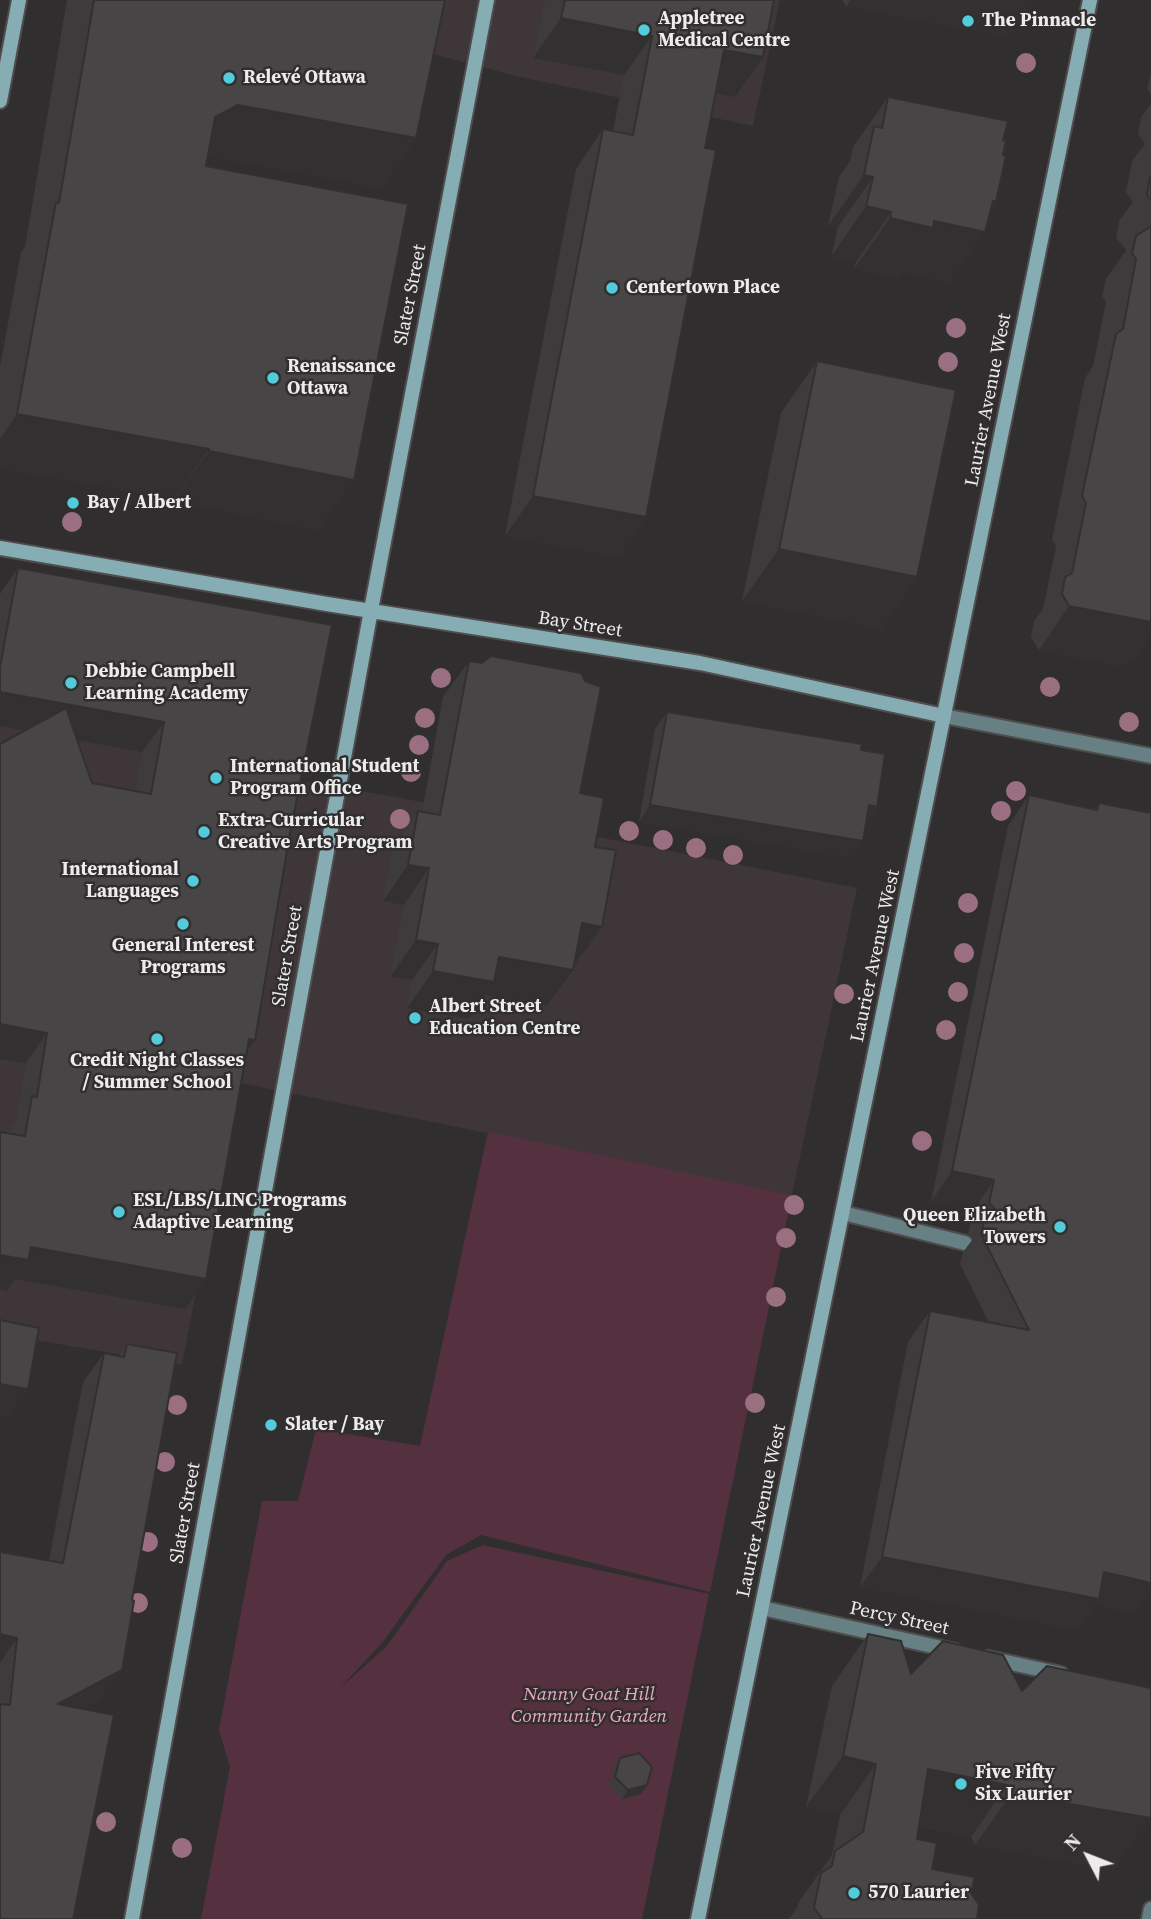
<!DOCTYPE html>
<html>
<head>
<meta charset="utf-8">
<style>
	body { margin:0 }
	#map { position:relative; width:1151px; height:1919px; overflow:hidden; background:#312e2f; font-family:"Source Serif 4",serif }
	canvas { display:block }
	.north { position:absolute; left:1053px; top:1821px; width:70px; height:70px; -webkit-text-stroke:5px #312e2f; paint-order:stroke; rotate:312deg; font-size:19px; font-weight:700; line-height:28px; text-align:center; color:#edebec }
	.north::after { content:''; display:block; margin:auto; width:24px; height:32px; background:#edebec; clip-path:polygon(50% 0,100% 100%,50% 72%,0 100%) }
</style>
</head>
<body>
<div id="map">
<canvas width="1151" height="1919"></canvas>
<div class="north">N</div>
</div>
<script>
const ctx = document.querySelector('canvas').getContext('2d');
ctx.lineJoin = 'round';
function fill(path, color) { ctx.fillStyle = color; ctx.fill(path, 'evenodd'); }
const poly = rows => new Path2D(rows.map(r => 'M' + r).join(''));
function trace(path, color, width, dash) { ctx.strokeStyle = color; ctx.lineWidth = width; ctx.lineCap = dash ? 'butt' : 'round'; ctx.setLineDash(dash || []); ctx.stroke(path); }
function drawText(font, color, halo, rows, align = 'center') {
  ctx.font = font + ' "Source Serif 4",serif'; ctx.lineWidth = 5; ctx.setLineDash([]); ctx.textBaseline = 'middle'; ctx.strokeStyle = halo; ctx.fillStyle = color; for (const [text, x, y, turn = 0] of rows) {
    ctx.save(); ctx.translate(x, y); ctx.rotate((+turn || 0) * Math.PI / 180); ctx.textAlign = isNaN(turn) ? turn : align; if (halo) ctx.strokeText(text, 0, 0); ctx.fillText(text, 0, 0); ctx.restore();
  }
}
fill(poly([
	[434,0,780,0,753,126,516,76,425,52],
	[0,593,317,648,293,780,396,797,857,888,792,1195,236,1082,182,1365,0,1334]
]), '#3f3639');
fill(poly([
	[488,1132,792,1195,710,1592,481,1535,446,1555,382,1643,339,1689,387,1646,447,1561,483,1545,709,1594,642,1919,201,1919,230,1767,219,1730,262,1501,298,1501,316,1429,420,1446]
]), '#55313f');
const lane = poly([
	[843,1213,965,1243]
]);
const street = poly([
	[944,716,1151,756],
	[762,1608,955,1651],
	[988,1658,1061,1674],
	[1149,1919,1151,1909]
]);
const secondary = poly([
	[0,101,19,0],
	[0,548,327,604,700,663,944,716],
	[132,1919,371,610,487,0],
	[698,1919,1090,0]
]);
trace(lane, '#4f4c4d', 18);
trace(street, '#4f4c4d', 18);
trace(secondary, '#4f4c4d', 18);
trace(lane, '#678083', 14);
trace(street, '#678083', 14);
trace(secondary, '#86adb3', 14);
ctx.fillStyle = '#9a7080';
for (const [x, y] of [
	[1026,63],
	[956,328],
	[948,362],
	[72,522],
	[441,678],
	[1050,687],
	[425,718],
	[1129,722],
	[419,745],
	[411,772],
	[1016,791],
	[1001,811],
	[400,819],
	[629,831],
	[663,840],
	[696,848],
	[733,855],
	[968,903],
	[964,953],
	[958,992],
	[844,994],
	[946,1030],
	[922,1141],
	[794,1205],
	[786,1238],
	[776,1297],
	[755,1403],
	[177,1405],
	[165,1462],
	[148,1542],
	[138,1603],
	[106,1822],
	[182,1848]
]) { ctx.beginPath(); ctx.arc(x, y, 10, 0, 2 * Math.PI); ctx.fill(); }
fill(poly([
	[67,0,445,0,416,138,381,188,208,156,206,166,319,530,173,501,174,499,0,468,0,367,21,252,25,247],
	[545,0,774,0,763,57,735,97,716,93,705,148,646,517,619,557,505,536,576,169,603,129,613,131,624,75,533,58],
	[842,0,1034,0,1009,36,846,7],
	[1151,71,1151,94,1147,89],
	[888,97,1003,140,1003,155,996,202,949,283,901,272,897,278,854,269,856,262,831,257,838,227,828,226,839,177,850,161,853,147],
	[1151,104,1151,634,1134,658,1121,666,1039,650,1031,637,1034,621,1043,609,1056,546,1052,540,1085,378,1093,366,1106,302,1102,296,1106,279,1126,250,1116,238,1119,221,1133,202,1126,192,1132,161,1145,144,1138,134,1141,117],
	[817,361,917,577,881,629,742,601,781,413],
	[18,568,290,833,255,1040,247,1051,185,1309,15,1279,7,1291,10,1134,11,1127,17,1117,26,1063,24,731,0,726,0,594],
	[77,740,142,752,135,791,92,783],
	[469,661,580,793,595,847,576,963,574,963,573,970,547,1006,485,995,468,1019,407,1008,412,980,390,977,404,905,383,901,393,848,418,811,422,812,443,697],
	[667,712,861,750,877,807,866,823,863,841,851,858,639,822,655,729],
	[1029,795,1094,810,1099,803,1135,1614,1095,1605,1077,1630,860,1587,908,1342,930,1311,989,1323,960,1264,963,1252,973,1239,968,1234,973,1211,931,1202,1008,826],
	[127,1344,101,1699,83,1709,0,1919,0,1552,49,1560,83,1382,104,1353,119,1355],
	[868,1634,911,1674,1114,1870,975,1845,971,1837,919,1827,917,1839,932,1869,971,1893,977,1919,789,1919,798,1906,798,1903,832,1855,840,1815,806,1807,832,1686],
	[620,1758,641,1794,622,1799,609,1785,614,1767]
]), '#3e3b3c');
fill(poly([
	[851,0,1034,0,1009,36,846,7],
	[561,18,652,36,624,75,533,58],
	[724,50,763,57,735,97,696,89],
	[238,105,416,138,381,188,203,155,215,117],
	[864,175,873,177,838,227,828,226],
	[993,201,996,202,976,230,985,232,949,283,901,272,897,278,854,269,890,218,934,221],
	[866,206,891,212,856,262,831,257],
	[17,414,209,449,174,499,0,468,0,439],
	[209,451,354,480,319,530,173,501],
	[533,496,646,517,619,557,505,536],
	[779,549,917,577,881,629,742,601],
	[1069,606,1151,622,1151,634,1134,658,1121,666,1039,650],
	[0,692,164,722,142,752,0,726],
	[650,805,863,841,851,858,639,822],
	[869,805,877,807,865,824],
	[408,865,429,868,404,905,383,901],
	[582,923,602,927,576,963,556,960],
	[416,940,438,944,412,980,390,977],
	[499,957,573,970,547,1006,485,995,468,1019,407,1008,433,971],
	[0,1024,47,1033,26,1063,0,1059],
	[249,1039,255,1040,233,1071],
	[952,1171,994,1180,973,1211,931,1202],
	[31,1247,206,1279,185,1309,15,1279,7,1291,0,1289,0,1255],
	[0,1384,28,1389,7,1418,0,1417],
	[882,1557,1104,1572,1151,1583,1151,1592,1135,1614,1095,1605,1077,1630,860,1587],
	[0,1634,17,1638,0,1663],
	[122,1670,101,1699,38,1734,58,1704],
	[843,1756,876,1764,840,1815,806,1807],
	[928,1769,1007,1785,971,1837,892,1821],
	[647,1785,641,1794,622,1799,628,1790],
	[1011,1794,1151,1818,1114,1870,975,1845]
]), '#323031');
const building = poly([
	[94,0,445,0,416,138,238,105,215,117,206,166,408,204,354,480,209,451,209,449,17,414,56,202,59,203,94,0],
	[565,0,774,0,763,57,724,50,705,148,716,150,646,517,533,496,603,129,633,135,652,36,561,18,565,0],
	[888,97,1008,121,1003,140,1006,141,1003,155,1006,156,996,202,993,201,985,232,934,221,933,228,890,218,891,212,866,206,873,177,864,175,874,126,882,128,888,97],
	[1150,177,1151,177,1151,200,1147,195,1150,177],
	[1151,226,1151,622,1069,606,1062,594,1065,577,1072,573,1086,503,1082,496,1116,334,1123,329,1136,259,1132,253,1136,236,1151,226],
	[817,361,956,390,917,577,779,549,817,361],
	[18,568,332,625,290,833,255,1040,249,1039,206,1279,31,1247,28,1260,0,1255,0,1132,25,1136,32,1096,37,1097,47,1033,0,1024,0,744,66,708,92,783,151,794,164,722,0,692,0,667,18,568],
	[491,656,581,673,585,681,601,687,580,793,604,798,595,847,616,850,602,927,582,923,573,970,499,957,494,982,433,971,438,944,416,940,429,868,408,865,418,811,440,815,469,661,482,663,491,656],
	[667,712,862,744,861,750,885,754,877,807,869,805,863,841,650,805,667,712],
	[1029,795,1097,810,1099,803,1151,813,1151,1583,1104,1572,1099,1599,882,1557,930,1311,1029,1330,981,1234,984,1222,990,1222,995,1216,995,1209,989,1203,994,1180,952,1171,1029,795],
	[0,1320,39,1328,28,1389,0,1384,0,1320],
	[127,1344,177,1353,132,1600,134,1601,122,1670,58,1704,114,1715,73,1919,0,1919,0,1704,10,1705,17,1638,0,1634,0,1552,63,1563,104,1353,124,1357,127,1344],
	[868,1634,901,1641,911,1674,943,1641,1003,1655,1022,1691,1047,1666,1151,1688,1151,1818,1011,1794,1007,1785,928,1769,917,1839,937,1843,932,1869,975,1877,971,1893,979,1905,977,1919,820,1919,821,1917,814,1908,821,1873,832,1866,835,1851,863,1832,876,1764,843,1756,868,1634],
	[639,1753,652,1767,647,1785,628,1790,615,1777,620,1758,639,1753]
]);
fill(building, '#484546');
trace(building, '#323031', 2);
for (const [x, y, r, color] of [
	[968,21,7,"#53cbda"],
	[644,30,7,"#53cbda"],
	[229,78,7,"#53cbda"],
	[612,288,7,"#53cbda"],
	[273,378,7,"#53cbda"],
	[73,503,7,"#53cbda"],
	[71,683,7,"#53cbda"],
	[216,778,7,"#53cbda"],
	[204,832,7,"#53cbda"],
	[193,881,7,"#53cbda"],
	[183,924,7,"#53cbda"],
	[415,1018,7,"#53cbda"],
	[157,1039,7,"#53cbda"],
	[119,1212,7,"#53cbda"],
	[1060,1227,7,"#53cbda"],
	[271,1425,7,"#53cbda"],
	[961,1784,7,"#53cbda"],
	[854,1893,7,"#53cbda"]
]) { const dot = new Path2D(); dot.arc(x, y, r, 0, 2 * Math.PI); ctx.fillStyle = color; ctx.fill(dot); trace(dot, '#312e2f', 2.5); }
drawText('bold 19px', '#edebec', '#312e2f', [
	["Appletree",658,19],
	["Medical Centre",658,41],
	["The Pinnacle",982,21],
	["Relevé Ottawa",243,78],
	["Centertown Place",626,288],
	["Renaissance",287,367],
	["Ottawa",287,389],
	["Bay / Albert",87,503],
	["Debbie Campbell",85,672],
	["Learning Academy",85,694],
	["International Student",230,767],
	["Program Office",230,789],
	["Extra-Curricular",218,821],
	["Creative Arts Program",218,843],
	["International",179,870,"right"],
	["Languages",179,892,"right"],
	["General Interest",183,946,"center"],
	["Programs",183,968,"center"],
	["Albert Street",429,1007],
	["Education Centre",429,1029],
	["Credit Night Classes",157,1061,"center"],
	["/ Summer School",157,1083,"center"],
	["ESL/LBS/LINC Programs",133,1201],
	["Adaptive Learning",133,1223],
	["Queen Elizabeth",1046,1216,"right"],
	["Towers",1046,1238,"right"],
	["Slater / Bay",285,1425],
	["Five Fifty",975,1773],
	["Six Laurier",975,1795],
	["570 Laurier",868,1893]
], 'left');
drawText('19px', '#edebec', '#312e2f', [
	["Slater Street",411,295,-79],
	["Laurier Avenue West",989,400,-79],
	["Bay Street",580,625,9],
	["Slater Street",288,956,-80],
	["Laurier Avenue West",876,956,-78],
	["Laurier Avenue West",762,1511,-78],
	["Slater Street",186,1513,-80],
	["Percy Street",899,1619,12]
]);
drawText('italic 19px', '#efa6c2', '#312e2f', [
	["Nanny Goat Hill",589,1695],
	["Community Garden",589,1717]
]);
</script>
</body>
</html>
